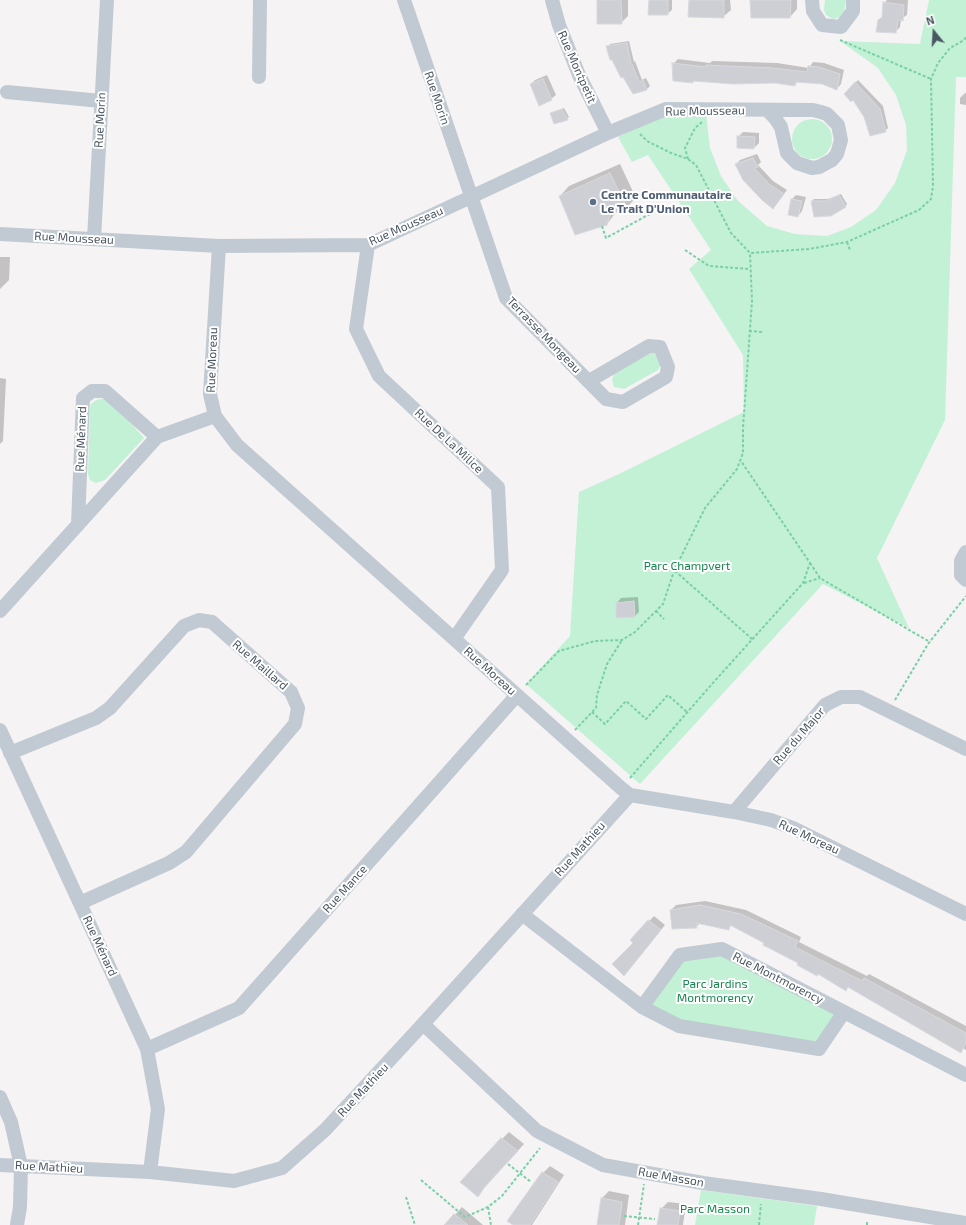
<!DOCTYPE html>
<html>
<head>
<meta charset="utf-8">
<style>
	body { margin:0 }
	#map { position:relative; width:966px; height:1225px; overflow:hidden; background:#f5f3f3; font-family:"Exo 2",sans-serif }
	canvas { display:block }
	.north { position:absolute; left:914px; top:12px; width:40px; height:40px; -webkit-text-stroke:3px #fff; paint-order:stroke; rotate:342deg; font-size:11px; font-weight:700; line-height:16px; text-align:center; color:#4a5661 }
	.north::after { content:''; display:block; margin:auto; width:14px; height:18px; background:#4a5661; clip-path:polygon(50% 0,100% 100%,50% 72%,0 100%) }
</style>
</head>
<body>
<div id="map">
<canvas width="966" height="1225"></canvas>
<div class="north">N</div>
</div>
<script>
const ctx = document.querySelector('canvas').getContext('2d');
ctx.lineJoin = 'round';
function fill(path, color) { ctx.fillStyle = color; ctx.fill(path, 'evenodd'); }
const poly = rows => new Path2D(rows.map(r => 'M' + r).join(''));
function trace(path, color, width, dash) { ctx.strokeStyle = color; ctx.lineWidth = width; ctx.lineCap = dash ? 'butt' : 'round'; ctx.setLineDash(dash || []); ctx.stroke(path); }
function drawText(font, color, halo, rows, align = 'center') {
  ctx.font = font + ' "Exo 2",sans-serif'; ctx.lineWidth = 4; ctx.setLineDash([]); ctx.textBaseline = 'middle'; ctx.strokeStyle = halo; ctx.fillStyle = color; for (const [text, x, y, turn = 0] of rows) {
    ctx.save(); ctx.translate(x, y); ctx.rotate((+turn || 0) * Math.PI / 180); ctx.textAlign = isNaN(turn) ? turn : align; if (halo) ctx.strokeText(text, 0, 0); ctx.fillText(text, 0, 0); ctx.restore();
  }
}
fill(poly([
	[825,0,846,0,844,13,841,17,833,19,826,15,824,10],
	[929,0,966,0,966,77,956,77,945,420,877,558,909,628,823,584,640,784,526,684,570,636,579,492,619,474,744,412,743,355,689,269,711,250,648,155,632,162,618,137,667,113,706,113,710,148,721,176,738,201,767,226,795,234,827,236,851,227,876,210,895,183,907,150,906,125,896,95,878,68,840,41,920,44],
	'792 139a20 20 0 1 1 40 0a20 20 0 1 1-40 0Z',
	[651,353,656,355,661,365,658,370,624,389,614,387,612,380,614,373],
	[105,398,110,400,144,438,105,480,96,483,90,480,88,474,90,409,91,404,96,400],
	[722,949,844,1012,819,1049,679,1026,642,1007,680,955],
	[701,1190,817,1206,814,1225,695,1225]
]), '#c3f1d5');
fill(poly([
	[598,0,628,0,628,16,621,23],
	[650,0,672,0,672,10,667,14],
	[690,0,730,0,731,10,723,17],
	[751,0,797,0,797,9,790,17],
	[887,0,908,0,907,15,901,19,900,27,895,32,884,3],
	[629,41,634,62,635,61,642,80,646,78,650,86,647,89,634,93,607,47,610,44],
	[678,59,710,63,712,61,777,63,809,68,813,62,824,63,844,70,841,84,837,89,822,83,798,81,795,85,775,82,694,80,692,82,673,64],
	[547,75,556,95,551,99,531,84,535,80],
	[858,80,883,106,888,128,885,131,865,117,853,98,845,94],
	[965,93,966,93,966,105,960,104,960,98],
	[564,108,569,117,567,119,551,114],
	[743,132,759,133,759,143,754,148,738,137],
	[757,154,761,162,758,165,773,181,787,190,777,203,736,164,740,160],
	[620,164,636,198,627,207,617,211,607,224,560,196,569,186],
	[841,194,847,204,846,206,812,201,814,199,828,199],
	[796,195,806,197,802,211,798,216,789,214,792,199],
	[0,257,10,257,9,280,0,289],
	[0,378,6,379,3,441,0,444],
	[638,597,639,612,635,616,617,603,621,598],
	[705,901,746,910,801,937,799,942,867,976,869,974,966,1026,966,1050,963,1048,960,1051,848,986,799,963,732,925,728,929,700,923,696,927,671,910,676,905],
	[654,916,665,925,624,975,634,943,631,940],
	[509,1132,524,1144,478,1195,502,1139],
	[550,1166,564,1175,532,1225,515,1225,543,1173],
	[609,1191,629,1195,625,1225,598,1225,602,1198],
	[668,1202,686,1204,683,1225,658,1225,661,1209],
	[462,1207,483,1225,446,1225]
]), '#0003');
const building = poly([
	[597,0,621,0,622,24,597,24,597,0],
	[649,0,668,0,668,15,648,15,649,0],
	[689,0,724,0,724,18,688,17,689,0],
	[750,0,791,0,790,18,751,18,750,0],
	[883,2,904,5,903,21,898,20,896,33,876,32,878,20,882,17,883,2],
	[627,43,631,64,632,64,639,82,643,80,647,90,633,94,623,77,621,78,612,60,610,60,606,46,627,43],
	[672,63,706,67,706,65,772,68,807,72,808,66,819,67,840,74,837,90,822,84,795,82,795,86,775,83,733,84,693,81,693,83,673,81,672,63],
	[543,79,552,100,539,106,530,84,543,79],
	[855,82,880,109,886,132,870,136,864,117,853,100,851,102,844,94,855,82],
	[562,109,568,120,554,124,550,113,562,109],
	[737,136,755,137,754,149,737,148,737,136],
	[753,158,758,167,754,168,769,184,784,194,773,209,762,200,743,180,735,164,753,158],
	[610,173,627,208,610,215,607,225,575,235,559,196,610,173],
	[839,195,846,207,831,216,814,217,811,201,826,201,839,195],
	[791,199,802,201,798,217,788,215,791,199],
	[634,601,635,617,616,618,616,603,634,601],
	[700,905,741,914,773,929,798,941,795,947,862,981,864,978,966,1033,966,1042,961,1053,848,987,846,991,818,974,817,976,797,965,798,963,763,945,764,943,730,925,729,930,696,923,697,928,672,929,670,910,700,905],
	[648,920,661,930,624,976,612,964,633,943,630,940,648,920],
	[501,1138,518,1151,486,1185,478,1197,460,1182,501,1138],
	[542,1172,558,1182,530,1225,513,1225,507,1221,542,1172],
	[601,1198,622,1202,619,1225,597,1225,601,1198],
	[660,1208,680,1211,678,1225,657,1225,660,1208],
	[454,1214,468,1225,444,1225,454,1214]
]);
fill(building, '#cdcfd5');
trace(building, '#d7d9de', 1);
trace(poly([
	[840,40,931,79],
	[640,134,647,141,671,153,688,159,696,165,731,233,750,253,809,249,847,242,919,210,931,199,933,186,931,79,938,63,950,48,964,40,966,37],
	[688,159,685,148,695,128,702,122],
	[602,226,606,238,659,209],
	[847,242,850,250],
	[685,250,709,266,750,269],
	[749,331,763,332],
	[810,563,820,578,930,642],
	[675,571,752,639],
	[804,583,820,578],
	[656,611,664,619],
	[526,685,559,651,595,641,622,640,635,632,663,604,674,571,705,508,737,469,743,453,743,428,752,301,750,253],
	[895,700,928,644,966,596],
	[592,712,605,724,626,701,646,719,668,695,688,713],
	[575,730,596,708,597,695,607,664,622,640],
	[630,778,712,684,803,583,810,563,741,461],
	[508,1164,531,1182],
	[421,1180,465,1217,488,1207,502,1196,540,1148],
	[406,1197,415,1225],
	[488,1207,491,1225],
	[624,1216,655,1219],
	[638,1225,644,1184],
	[759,1225,761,1204],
	[867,1225,867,1220]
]), '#7ad0a6', 2, [3, 2]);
trace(poly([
	[404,0,506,298,606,399,623,402,666,377,668,367,660,347,649,346,589,381],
	[552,0,559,25,579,75,608,133],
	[812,0,813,11,822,25,841,27,853,11,853,0],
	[259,77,260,0],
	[7,92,101,101],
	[0,234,219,246,368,245,608,133,666,109,813,110,821,112,827,114,838,125,841,140,837,154,832,160,819,167,812,168,797,163,787,153,781,127,775,118,767,110],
	[94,239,107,0],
	[368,245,356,329,379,376,498,487,502,570,454,639],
	[219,246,210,394,215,416,237,445,621,788,630,795,734,812,771,820,793,828,966,914],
	[78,525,83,398,92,391,105,391,157,437],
	[966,552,961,561,961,575,966,580],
	[0,611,157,437,215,416],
	[0,730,147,1049,158,1109,150,1172],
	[10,753,96,718,110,708,184,626,199,620,212,622,291,692,298,708,295,724,186,852,169,863,80,903],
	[734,812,825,705,841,697,860,697,966,749],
	[522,914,642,1007,679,1026,819,1049,844,1012],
	[642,1007,680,955,722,949,966,1075],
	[423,1024,537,1131,603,1165,703,1183,821,1199,966,1223],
	[147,1049,239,1008,517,695],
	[0,1097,11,1122,21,1166,20,1207,17,1225],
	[0,1165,150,1172,234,1181,282,1168,325,1130,423,1024,630,795]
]), '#c1cad2', 14);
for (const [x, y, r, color] of [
	[593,202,4,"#5c6f8a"]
]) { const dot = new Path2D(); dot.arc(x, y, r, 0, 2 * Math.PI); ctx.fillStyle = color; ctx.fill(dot); trace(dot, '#fff', 1.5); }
drawText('12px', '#4a5661', '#fff', [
	["Rue Montpetit",577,67,66],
	["Rue Morin",437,98,71],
	["Rue Mousseau",705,111,-1],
	["Rue Morin",100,120,-87],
	["Rue Mousseau",406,226,-24],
	["Rue Mousseau",74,238,3],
	["Terrasse Mongeau",544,335,46],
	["Rue Moreau",212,360,-88],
	["Rue Ménard",81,439,-88],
	["Rue De La Milice",449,441,43],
	["Rue Maillard",260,665,41],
	["Rue Moreau",490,671,42],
	["Rue du Major",799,736,-49],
	["Rue Moreau",809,837,25],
	["Rue Mathieu",580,849,-48],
	["Rue Mance",345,889,-48],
	["Rue Ménard",100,946,65],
	["Rue Montmorency",778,978,27],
	["Rue Mathieu",363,1090,-47],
	["Rue Mathieu",49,1167,3],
	["Rue Masson",671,1177,10]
]);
drawText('bold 12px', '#4e5e75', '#fff', [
	["Centre Communautaire",601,195],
	["Le Trait D'Union",601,209]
], 'left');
drawText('12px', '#17864f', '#fff', [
	["Parc Champvert",687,566],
	["Parc Jardins",715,984],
	["Montmorency",715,998],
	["Parc Masson",715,1209]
]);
</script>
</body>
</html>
